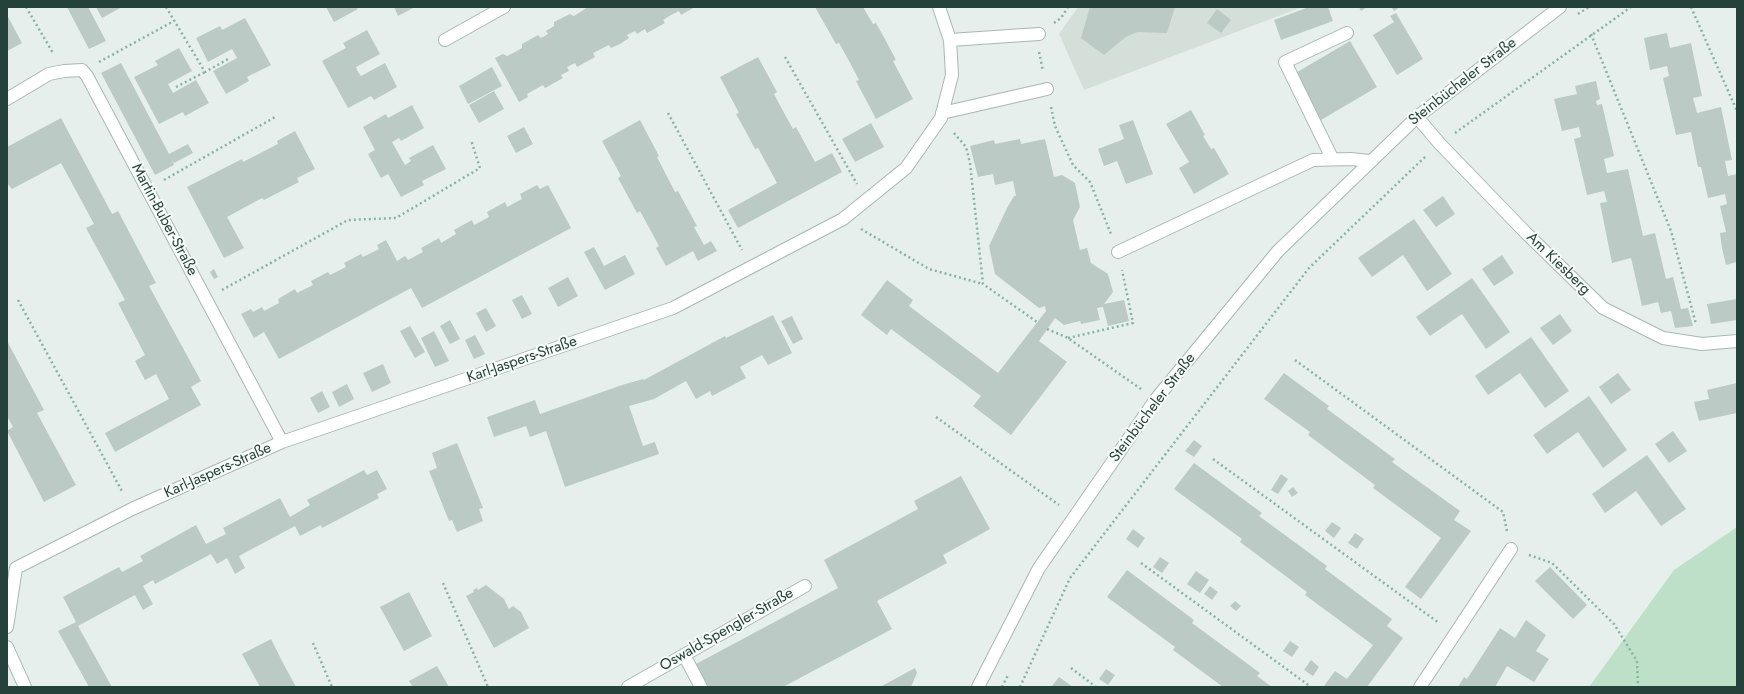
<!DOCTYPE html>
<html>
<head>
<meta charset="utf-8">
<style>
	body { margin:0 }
	#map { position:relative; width:1744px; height:694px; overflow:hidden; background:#e6efeb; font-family:Jost,sans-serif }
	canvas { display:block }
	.frame { position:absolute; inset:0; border:8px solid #24423a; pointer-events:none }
</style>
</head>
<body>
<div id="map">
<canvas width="1744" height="694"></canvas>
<div class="frame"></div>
</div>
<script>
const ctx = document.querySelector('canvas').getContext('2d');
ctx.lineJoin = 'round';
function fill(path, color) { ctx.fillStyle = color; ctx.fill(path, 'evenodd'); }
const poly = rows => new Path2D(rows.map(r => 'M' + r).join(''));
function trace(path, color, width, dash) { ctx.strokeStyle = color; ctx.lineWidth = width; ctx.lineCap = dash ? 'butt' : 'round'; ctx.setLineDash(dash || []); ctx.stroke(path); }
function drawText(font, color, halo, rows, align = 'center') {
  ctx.font = font + ' Jost,sans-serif'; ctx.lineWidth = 4; ctx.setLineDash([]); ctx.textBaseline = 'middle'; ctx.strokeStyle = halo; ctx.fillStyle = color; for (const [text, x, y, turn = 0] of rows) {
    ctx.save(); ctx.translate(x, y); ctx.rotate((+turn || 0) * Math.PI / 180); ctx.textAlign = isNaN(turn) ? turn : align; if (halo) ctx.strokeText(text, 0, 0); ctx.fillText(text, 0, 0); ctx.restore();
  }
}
fill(poly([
	[1078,7,1302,7,1084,90,1059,34]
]), '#d4dfda');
fill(poly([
	[1737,527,1737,687,1589,687,1674,570]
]), '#bfe0c8');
fill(poly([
	[67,7,88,7,106,41,89,49],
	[96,7,122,7,102,18],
	[326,7,356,7,358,9,334,22],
	[394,7,415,7,398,16],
	[588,7,695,7,681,15,679,11,671,15,663,20,665,23,647,33,645,29,637,34,635,31,627,35,629,38,620,44,611,48,609,45,593,53,595,57,577,67,575,63,567,67,569,71,561,75,563,78,545,88,543,85,527,94,528,97,519,102,495,58,503,54,507,56,515,52,522,48,522,44,538,35,541,38,548,34,546,31,554,26,554,22,570,14,574,16],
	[815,7,863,7,873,24,876,23,886,41,896,60,893,61,913,99,876,119,856,81,859,80,849,61,839,43,836,44],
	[1090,7,1175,7,1167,33,1138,32,1127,36,1104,55,1081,38],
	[1309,7,1328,7,1333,21,1281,40,1274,20],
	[1359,7,1367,7,1361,11],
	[1391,7,1400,7,1394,11],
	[1217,9,1231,20,1221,33,1207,23],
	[1396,13,1423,59,1397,75,1373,35,1394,22,1390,16],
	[7,15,22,43,7,51],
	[245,18,271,65,247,77,249,81,226,94,213,71,237,58,232,49,208,62,196,38,220,26,222,30],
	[367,30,380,54,356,67,358,72,361,76,385,63,397,87,374,100,371,96,348,108,322,61,346,48,343,43],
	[1667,33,1670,48,1691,43,1702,96,1693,98,1697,113,1721,107,1732,160,1725,161,1728,176,1737,174,1737,262,1726,265,1722,248,1720,233,1726,232,1720,206,1727,204,1725,194,1708,198,1701,167,1698,167,1691,132,1676,135,1663,78,1669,76,1667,66,1650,70,1644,38],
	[1350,41,1377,87,1321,120,1294,74],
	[179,48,192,71,168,84,173,93,196,80,209,103,185,116,183,112,159,124,134,77,158,65,155,61],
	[758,57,777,92,774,94,783,111,793,129,796,127,815,162,832,153,842,172,738,228,728,210,777,183,758,148,755,149,746,132,736,114,739,113,720,77],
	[121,63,169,154,188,144,193,153,174,163,172,160,174,165,155,175,101,73],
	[492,67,502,86,468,104,459,86],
	[1596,81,1600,99,1596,101,1597,105,1602,104,1614,156,1604,159,1607,173,1628,169,1643,236,1655,233,1666,279,1673,277,1681,309,1688,308,1693,326,1675,328,1671,311,1661,313,1658,302,1642,306,1631,258,1612,263,1600,203,1607,202,1604,191,1587,195,1574,139,1581,137,1579,127,1562,131,1554,99,1577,94,1575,86],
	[494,91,504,109,479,123,469,105],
	[412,105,424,128,401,141,399,138,392,142,405,165,411,161,409,158,433,145,446,169,422,181,424,185,401,197,388,174,381,178,368,154,375,150,363,127,386,114,388,118],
	[1191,110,1205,135,1203,136,1211,149,1214,148,1229,174,1194,194,1179,168,1189,162,1166,124],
	[61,118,112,214,118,211,156,283,149,286,201,381,191,387,201,405,115,452,105,433,169,399,156,374,145,380,135,361,145,355,118,303,125,300,86,228,94,224,61,163,12,189,7,183,7,147],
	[640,120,659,156,657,157,675,192,678,191,697,226,694,227,704,245,711,241,717,251,698,261,693,251,666,266,656,248,659,246,640,211,637,213,618,178,621,176,602,141],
	[1133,120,1153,174,1126,184,1117,161,1104,166,1098,149,1124,139,1119,125],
	[871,123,884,147,855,162,842,139],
	[524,127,533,144,516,153,507,136],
	[295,131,315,169,297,178,299,182,264,200,262,198,227,217,244,248,224,258,187,187,242,159,243,162,278,144,277,141],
	[1020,139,1021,144,1045,139,1054,177,1062,175,1075,183,1080,207,1073,220,1080,250,1087,248,1091,263,1108,274,1113,292,1104,304,1124,300,1129,321,1108,326,1103,307,1097,308,1100,320,1081,324,1080,321,1064,325,1055,318,1039,341,1067,362,1011,435,973,406,981,396,891,329,887,335,861,315,887,280,913,300,909,306,998,373,1046,311,1045,306,1039,308,995,274,989,246,1007,208,1014,196,1016,196,1013,181,995,185,993,174,978,177,970,146,994,140,995,144],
	[537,185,540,189,548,185,571,228,422,308,411,288,279,359,264,332,254,338,241,314,251,309,253,312,262,307,264,311,279,303,278,299,295,289,297,293,313,285,311,281,328,272,330,275,346,267,344,263,361,254,363,257,379,249,377,245,386,240,397,261,405,256,408,260,423,252,421,248,439,238,441,243,456,234,454,230,472,220,474,225,489,217,487,212,505,202,507,207,522,199,520,194],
	[1443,196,1455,214,1436,227,1423,210],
	[1414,219,1452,274,1427,291,1403,255,1372,277,1358,258],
	[594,247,604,266,625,255,635,274,605,290,584,252],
	[1502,255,1514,273,1494,286,1482,269],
	[214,269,218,277,214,279,210,272],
	[568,277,578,296,558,307,548,288],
	[1472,278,1510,332,1486,349,1462,314,1430,336,1416,317],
	[522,295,532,314,522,319,512,300],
	[1737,299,1737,320,1711,324,1707,304],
	[486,308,496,326,486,332,476,313],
	[1560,314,1572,331,1553,345,1540,328],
	[773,315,792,353,768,365,762,355,740,367,746,378,712,396,710,391,696,399,686,381,654,399,629,406,643,446,655,442,659,454,565,487,546,431,530,437,526,426,494,437,487,417,535,400,540,414,622,385,643,379,644,380,725,336,726,338],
	[792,316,803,339,793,344,781,321],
	[450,320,460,339,450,344,440,326],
	[410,326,425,352,415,358,400,331],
	[434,331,449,361,435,367,421,338],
	[475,335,485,354,474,359,465,340],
	[1531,337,1569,391,1545,408,1520,373,1488,395,1475,376],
	[7,341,44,410,37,413,76,485,44,502,7,431,13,427,7,416],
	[383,364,391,383,372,392,363,373],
	[1284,373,1329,406,1327,409,1395,459,1392,462,1460,511,1454,520,1471,531,1421,599,1405,587,1441,538,1373,488,1375,485,1308,435,1310,432,1264,399],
	[1618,373,1631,390,1611,404,1599,387],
	[1737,383,1737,413,1699,421,1694,402,1709,399,1707,390],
	[347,384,354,399,339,407,332,392],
	[322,391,330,407,318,413,310,398],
	[1589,396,1627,450,1603,468,1578,432,1547,454,1533,435],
	[1673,431,1687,451,1669,463,1655,444],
	[1194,440,1202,446,1194,457,1185,451],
	[457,443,483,508,479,509,483,521,457,532,452,520,449,521,429,471,437,468,432,453],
	[1647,455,1686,509,1661,526,1636,491,1605,513,1592,494],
	[1194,463,1262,513,1259,516,1327,566,1325,569,1392,619,1387,626,1403,638,1367,687,1324,686,1335,671,1347,679,1373,645,1305,595,1307,592,1240,542,1242,539,1174,489],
	[364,470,367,475,377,470,387,489,377,494,379,498,322,528,321,525,300,536,295,526,239,556,245,568,235,574,227,558,217,564,211,554,155,584,153,580,143,586,153,604,143,610,135,595,78,626,112,687,89,687,58,631,76,622,63,597,119,567,122,572,143,561,140,556,196,525,206,544,226,534,223,528,280,498,290,517,310,505,307,500],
	[1281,474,1288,479,1278,494,1271,490],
	[961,476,990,529,943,555,947,563,877,601,892,629,783,687,709,687,696,664,838,588,824,560,918,509,914,501],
	[1293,487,1298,493,1292,497,1288,491],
	[1332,522,1341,528,1334,538,1325,531],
	[1133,529,1145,538,1138,548,1126,539],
	[1355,533,1364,539,1357,549,1348,543],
	[1160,557,1169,563,1162,573,1153,567],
	[1550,567,1587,605,1573,619,1535,581],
	[1127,570,1194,620,1192,623,1260,673,1257,676,1272,687,1223,687,1173,650,1175,647,1107,597],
	[1196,571,1209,580,1200,593,1187,584],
	[486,585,504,599,509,609,513,606,521,612,529,628,494,648,466,596,474,592,473,590,477,588,478,590],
	[1210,586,1218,592,1212,600,1204,594],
	[409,592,432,636,404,651,380,607],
	[1235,601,1241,606,1236,611,1230,606],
	[1526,620,1546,635,1536,651,1549,659,1534,682,1507,666,1495,687,1458,687,1464,677,1467,679,1500,628,1515,638],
	[271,639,282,661,296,687,260,687,242,654],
	[1290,641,1299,647,1292,657,1283,651],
	[1311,660,1319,667,1313,676,1304,670],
	[437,666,449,687,413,687,409,681],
	[915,668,917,673,911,687,880,687],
	[1106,669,1115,675,1108,685,1099,679],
	[1059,677,1073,687,1051,687]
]), '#bbcac4');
const minor = poly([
	[445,40,504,7],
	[950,40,1039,34],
	[7,99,49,74,64,71,82,70,87,76,282,442],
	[942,113,1047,89],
	[1417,117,1440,144,1525,232,1603,308,1663,338,1702,344,1737,341],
	[1332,158,1285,62,1347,33],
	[1118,252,1313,160,1351,159,1369,161],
	[7,627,16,568,132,509,282,442,673,308,843,219,906,168,941,118,952,75,950,40,939,7],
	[7,647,25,687],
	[684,655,701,687],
	[628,687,805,586],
	[978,687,1039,568,1156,399,1278,251,1417,117,1560,7],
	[1420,687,1511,549]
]);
trace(minor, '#a8b8b2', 14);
trace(poly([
	[26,7,53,53],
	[166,7,205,72,230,58],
	[1691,7,1737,111],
	[1578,14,1589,7],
	[1054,23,1061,18,1068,7],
	[1591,34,1671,231,1696,324],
	[1039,52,1043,71],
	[785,57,857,184],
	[99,62,174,21],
	[176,87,205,72],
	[1051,107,1055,126,1073,165,1090,182,1111,234],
	[668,113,742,250],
	[954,133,966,147,970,163,983,284,1037,322],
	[1455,133,1631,7],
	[164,180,277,116],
	[861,229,929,269,983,284],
	[222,290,348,220,396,218,480,168,471,140],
	[18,300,123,493],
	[1047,329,1068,338,1141,389],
	[1068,338,1133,323,1122,270],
	[1295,360,1503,512,1507,531],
	[936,417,1059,505],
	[1213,459,1439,623],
	[1529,555,1552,563,1614,624,1637,661,1638,687],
	[1141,563,1311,687],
	[443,583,488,687],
	[313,643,332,687],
	[1071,668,1096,687],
	[1002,687,1008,675],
	[1020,687,1070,578,1309,268,1426,156]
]), '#86b3a5', 2.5, [2, 3]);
trace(minor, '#fff', 12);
drawText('15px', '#24423a', '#f7fbf9', [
	["Steinbücheler Straße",1463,82,-38],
	["Martin-Buber-Straße",164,220,62],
	["Am Kiesberg",1558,264,44],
	["Karl-Jaspers-Straße",522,360,-19],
	["Steinbücheler Straße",1153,408,-53],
	["Karl-Jaspers-Straße",218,471,-24],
	["Oswald-Spengler-Straße",727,630,-30]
]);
</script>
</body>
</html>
